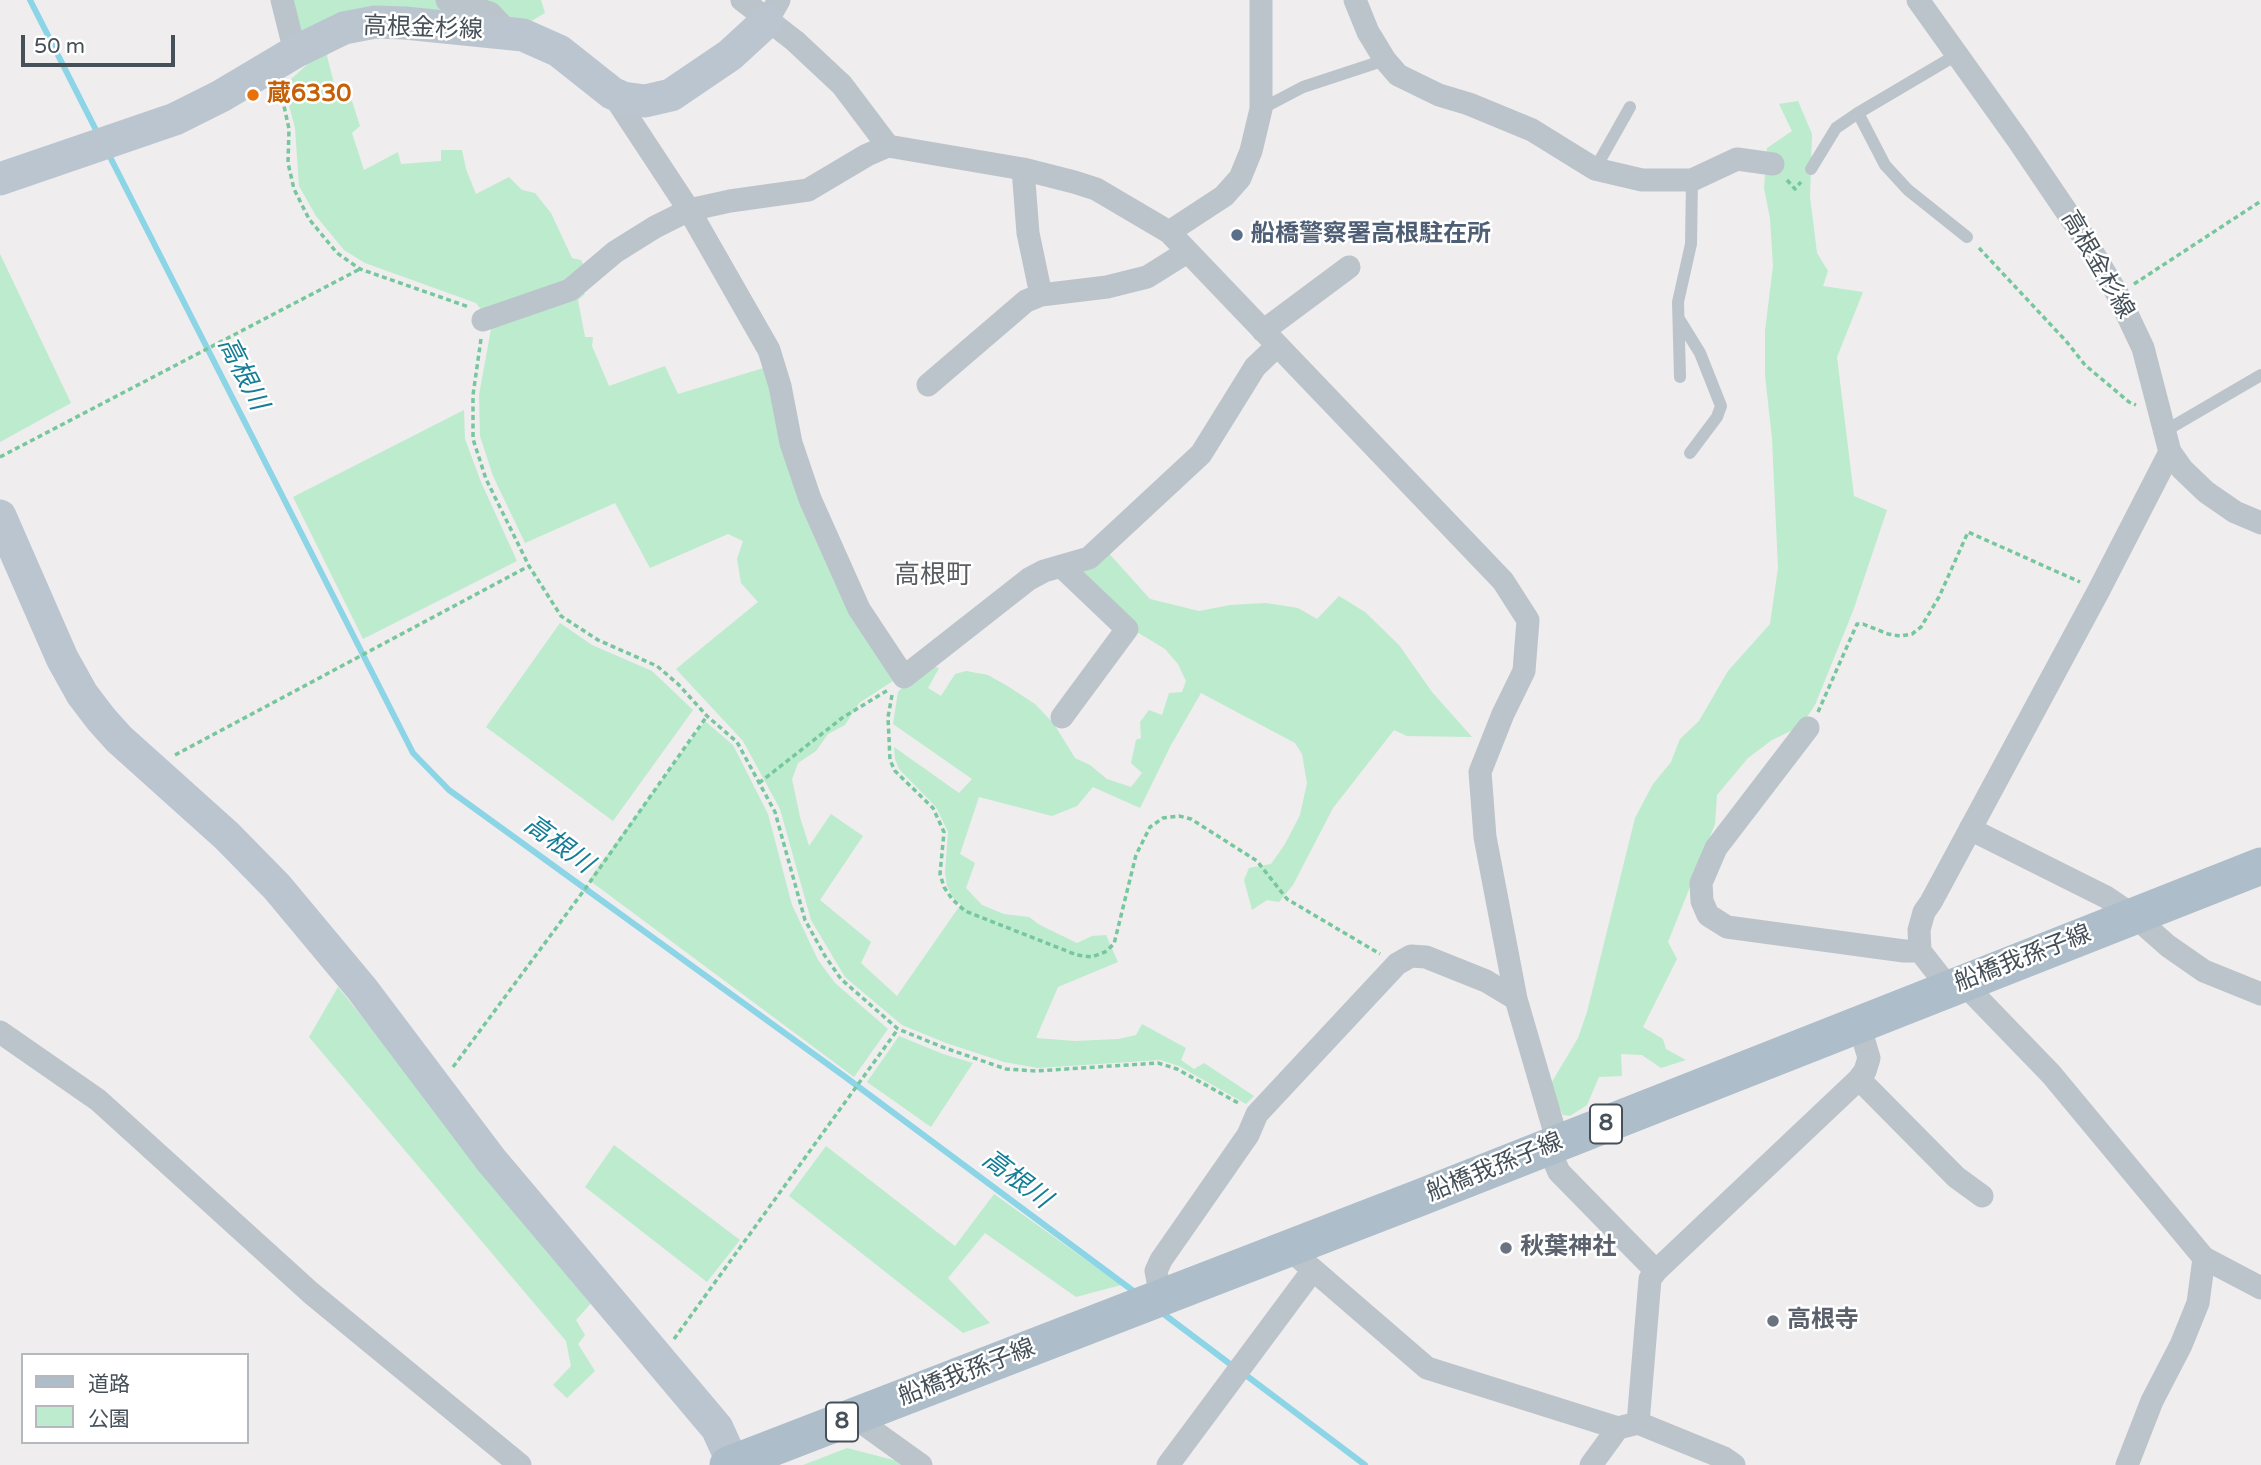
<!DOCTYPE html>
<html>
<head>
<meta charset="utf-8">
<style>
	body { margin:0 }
	#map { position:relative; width:2261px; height:1465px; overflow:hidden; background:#efeded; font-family:"Varela Round","Noto Sans JP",sans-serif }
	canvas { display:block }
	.legend { position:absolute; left:21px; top:1353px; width:228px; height:91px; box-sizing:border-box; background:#fff; border:2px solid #b5b9bd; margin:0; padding:9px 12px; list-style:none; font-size:21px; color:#465059 }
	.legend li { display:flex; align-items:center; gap:14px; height:35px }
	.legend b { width:35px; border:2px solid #b5b9bd }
	.scale { position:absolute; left:21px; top:35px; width:154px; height:32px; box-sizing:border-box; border:4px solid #465059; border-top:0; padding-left:9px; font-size:21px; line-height:24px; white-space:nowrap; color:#465059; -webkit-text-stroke:5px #fff; paint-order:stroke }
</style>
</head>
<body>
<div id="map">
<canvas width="2261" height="1465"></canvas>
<ul class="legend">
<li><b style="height:9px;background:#adbdca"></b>道路</li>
<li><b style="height:19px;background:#bcebce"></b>公園</li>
</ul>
<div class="scale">50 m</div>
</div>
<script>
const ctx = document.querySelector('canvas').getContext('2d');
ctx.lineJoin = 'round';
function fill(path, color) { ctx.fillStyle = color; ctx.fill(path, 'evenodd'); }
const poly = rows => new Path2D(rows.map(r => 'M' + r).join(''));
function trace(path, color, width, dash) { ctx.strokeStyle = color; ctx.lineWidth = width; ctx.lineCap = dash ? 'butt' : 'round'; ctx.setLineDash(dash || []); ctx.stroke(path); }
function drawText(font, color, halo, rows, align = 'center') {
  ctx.font = font + ' "Varela Round","Noto Sans JP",sans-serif'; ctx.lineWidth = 5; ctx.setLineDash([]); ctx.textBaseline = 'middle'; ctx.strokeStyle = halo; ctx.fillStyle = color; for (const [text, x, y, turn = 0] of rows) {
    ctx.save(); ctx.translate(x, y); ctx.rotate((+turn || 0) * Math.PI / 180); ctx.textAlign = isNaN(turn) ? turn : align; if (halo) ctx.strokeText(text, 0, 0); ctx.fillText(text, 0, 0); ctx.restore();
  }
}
fill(poly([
	[288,0,541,0,545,13,523,26,297,37],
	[331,43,327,56,339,103,352,101,360,126,352,133,364,170,398,152,401,164,441,161,441,150,462,150,466,169,476,194,509,177,522,190,535,193,551,213,572,258,581,260,585,268,574,280,585,294,578,300,585,337,593,337,592,346,609,386,665,366,678,394,767,367,896,679,859,703,845,725,828,734,816,751,798,763,792,779,800,817,809,846,831,814,863,836,820,900,871,942,861,963,897,996,961,904,954,899,947,886,945,873,948,832,936,807,899,769,895,759,894,747,959,793,972,779,893,724,898,692,925,664,939,668,928,688,941,696,955,674,966,671,988,675,1009,687,1035,704,1054,724,1075,758,1090,765,1107,779,1131,787,1142,773,1131,763,1136,740,1141,738,1140,722,1149,710,1162,715,1169,693,1182,692,1186,681,1178,664,1165,649,1132,629,1074,570,1105,549,1150,599,1199,611,1230,605,1266,603,1298,608,1317,619,1339,596,1365,612,1399,645,1432,692,1472,737,1407,736,1394,730,1333,808,1293,885,1279,902,1267,900,1252,910,1244,880,1249,868,1271,864,1285,844,1300,815,1307,783,1302,754,1295,743,1201,693,1171,745,1140,808,1093,787,1077,806,1052,816,979,797,960,854,975,863,966,888,982,905,1004,914,1029,917,1040,925,1077,943,1092,936,1106,935,1118,962,1058,987,1036,1038,1075,1041,1119,1039,1136,1035,1142,1024,1186,1048,1181,1060,1194,1069,1204,1063,1254,1096,1246,1104,1179,1066,1160,1060,1038,1068,1004,1062,946,1043,902,1025,845,977,811,920,780,809,743,741,676,669,758,602,741,583,737,559,743,541,728,534,650,568,615,503,525,543,493,476,480,436,479,395,492,324,476,303,365,263,344,250,316,216,299,186,295,128,289,105,280,89],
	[1798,101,1812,134,1810,197,1817,253,1828,271,1823,286,1863,292,1837,357,1854,496,1887,510,1853,611,1815,705,1801,726,1772,740,1748,758,1717,795,1715,824,1668,942,1677,959,1643,1027,1663,1039,1666,1049,1686,1060,1661,1068,1642,1055,1621,1054,1622,1076,1599,1077,1587,1105,1570,1116,1563,1115,1549,1087,1578,1038,1587,1012,1635,818,1653,784,1671,762,1680,739,1699,721,1728,671,1770,624,1778,568,1772,439,1765,375,1765,331,1773,266,1770,218,1764,188,1767,148,1792,131,1779,104],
	[0,254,71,403,0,442],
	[464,410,465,439,481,482,517,561,363,639,293,497],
	[560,623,592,645,652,671,693,710,613,821,486,727],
	[705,721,733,745,768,814,792,905,818,960,835,983,888,1029,854,1077,589,880],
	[338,987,593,1301,576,1320,585,1335,578,1344,595,1371,567,1398,553,1385,571,1366,566,1341,309,1037],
	[899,1036,943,1054,973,1063,931,1127,867,1082],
	[614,1145,740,1240,707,1282,585,1187],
	[826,1146,955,1246,994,1194,1121,1285,1076,1297,985,1233,948,1278,990,1323,963,1333,789,1196],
	[847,1448,909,1464,910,1465,803,1465]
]), '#bcebce');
trace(poly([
	[30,0,99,136],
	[107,151,413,753,449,790,844,1076,1136,1293],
	[1161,1312,1234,1367],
	[1243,1373,1365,1465]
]), '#8cd5e6', 6);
trace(poly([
	[274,93,284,106,289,129,288,163,294,189,309,219,337,253,360,269,469,307],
	[1787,180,1795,189,1801,182],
	[1979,248,2066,341,2085,365,2129,402,2136,405],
	[2134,284,2261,201],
	[481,339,473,395,473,439,486,479,529,566,561,616,598,640,657,666,678,684,707,716,737,742,775,812,805,920,825,956,841,979,898,1029,945,1048,1006,1069,1036,1071,1158,1063,1177,1069,1240,1104],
	[0,457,360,269],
	[892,695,888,717,890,760,895,771,933,808,944,832,940,874,944,887,952,899,965,911,1077,955,1092,957,1105,952,1114,944,1136,855,1150,827,1163,818,1179,816,1191,819,1257,861,1287,899,1380,954],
	[1818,712,1857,624,1863,624,1888,634,1900,636,1912,634,1921,627,1939,597,1968,532,2080,582],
	[175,755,529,566],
	[759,783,842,718,888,690],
	[453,1067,585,889,707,716],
	[674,1339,898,1029]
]), '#77c79e', 3.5, [5, 3.5]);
trace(poly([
	[1261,109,1303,87,1385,60],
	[1858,113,1885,165,1908,190,1967,237],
	[1595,169,1630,107],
	[1811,169,1836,128,1858,113,1958,54],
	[1679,319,1700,353,1721,406,1717,417,1690,453],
	[1680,377,1678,302,1691,244,1692,180],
	[2165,431,2261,375]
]), '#bcc4cb', 12);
trace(poly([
	[282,0,295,52],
	[447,0,490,13,509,33],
	[742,0,795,41,842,85,888,146,1023,169,1074,182,1096,189,1169,232,1503,581,1528,620,1524,671,1503,714,1480,772,1485,837,1516,999,1558,1143],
	[1355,0,1368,32,1385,60,1398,75,1439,95,1469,104,1532,130,1595,169,1642,180,1692,180,1737,159,1773,164],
	[1918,0,2018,140,2081,233,2118,295,2143,348,2170,452,2182,469,2206,492,2235,512,2261,523],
	[767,21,779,0],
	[612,93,689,210,769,350,780,386,791,443,810,499,859,609,904,677,1029,579,1044,571,1089,558,1201,454,1255,367,1277,346],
	[1023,169,1028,233,1041,295],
	[1169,232,1224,196,1240,178,1251,151,1261,109,1261,0],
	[483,320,570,290,615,252,655,227,689,210,730,201,808,190,867,155,888,146],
	[1263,331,1349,267],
	[928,385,1026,301,1041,295,1107,287,1147,277,1187,252],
	[1062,567,1127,629,1062,717],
	[1808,728,1716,848,1701,883,1702,901,1708,915,1727,927,1904,951,1920,951],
	[1970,829,2106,897,2134,916,2168,946,2204,971,2261,994],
	[1963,983,2051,1074,2204,1258,2261,1288],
	[1949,988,1920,951,1919,930,1924,912,1931,902,2099,590,2170,452],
	[0,1032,98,1100,311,1293,520,1465],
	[1859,1079,1956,1177,1982,1196],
	[1548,1147,1559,1172,1656,1271,1650,1279,1638,1423,1618,1428,1591,1465],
	[1288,1248,1427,1368,1618,1428],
	[1656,1271,1859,1079,1865,1071,1869,1058,1859,1024],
	[1161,1298,1156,1271,1161,1260,1248,1135,1257,1114,1397,964,1411,956,1426,957,1486,981,1516,999],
	[854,1417,921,1465],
	[1638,1423,1724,1458,1734,1465],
	[1168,1465,1313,1270],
	[2127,1465,2152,1401,2181,1345,2198,1303,2204,1258]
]), '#bcc4cb', 23);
trace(poly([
	[0,179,175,119,221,96,295,52,344,28,375,22,405,23,523,35,559,51,612,93,623,98,645,101,671,95,730,55,767,21],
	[0,516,62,658,82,694,101,719,119,739,227,836,277,887,362,989,491,1160,717,1428,733,1463]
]), '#bbc5d0', 33);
trace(poly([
	[728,1465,1419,1198,2261,866]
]), '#adbdca', 37);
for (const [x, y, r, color] of [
	[253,95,7,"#e8710a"],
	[1237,235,7,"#5c6f8a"],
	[1506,1248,7,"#6b7280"],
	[1773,1321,7,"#6b7280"]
]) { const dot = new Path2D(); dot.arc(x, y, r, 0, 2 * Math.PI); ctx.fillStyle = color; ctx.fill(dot); trace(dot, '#fff', 2.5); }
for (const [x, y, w] of [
	[1606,1124,32],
	[842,1422,32]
]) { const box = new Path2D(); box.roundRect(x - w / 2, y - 19.5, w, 39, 5); ctx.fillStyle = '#fff'; ctx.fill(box); trace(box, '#465059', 2); }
drawText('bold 23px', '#465059', null, [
	["8",1606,1124],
	["8",842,1422]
]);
drawText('24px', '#465059', '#fff', [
	["高根金杉線",423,29,2],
	["高根金杉線",2097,265,60],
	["船橋我孫子線",2023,959,-21],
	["船橋我孫子線",1495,1168,-22],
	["船橋我孫子線",967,1373,-21]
]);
drawText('bold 24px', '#c56008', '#fff', [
	["蔵6330",267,95]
], 'left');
drawText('bold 24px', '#4e5e75', '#fff', [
	["船橋警察署高根駐在所",1251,235]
], 'left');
drawText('bold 24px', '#5b616d', '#fff', [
	["秋葉神社",1520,1248],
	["高根寺",1787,1321]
], 'left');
drawText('italic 26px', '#147e97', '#fff', [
	["高根川",242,374,63],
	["高根川",558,845,36],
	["高根川",1016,1180,37]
]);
drawText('26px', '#5a5d61', '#fff', [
	["高根町",933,576]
]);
</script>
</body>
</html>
